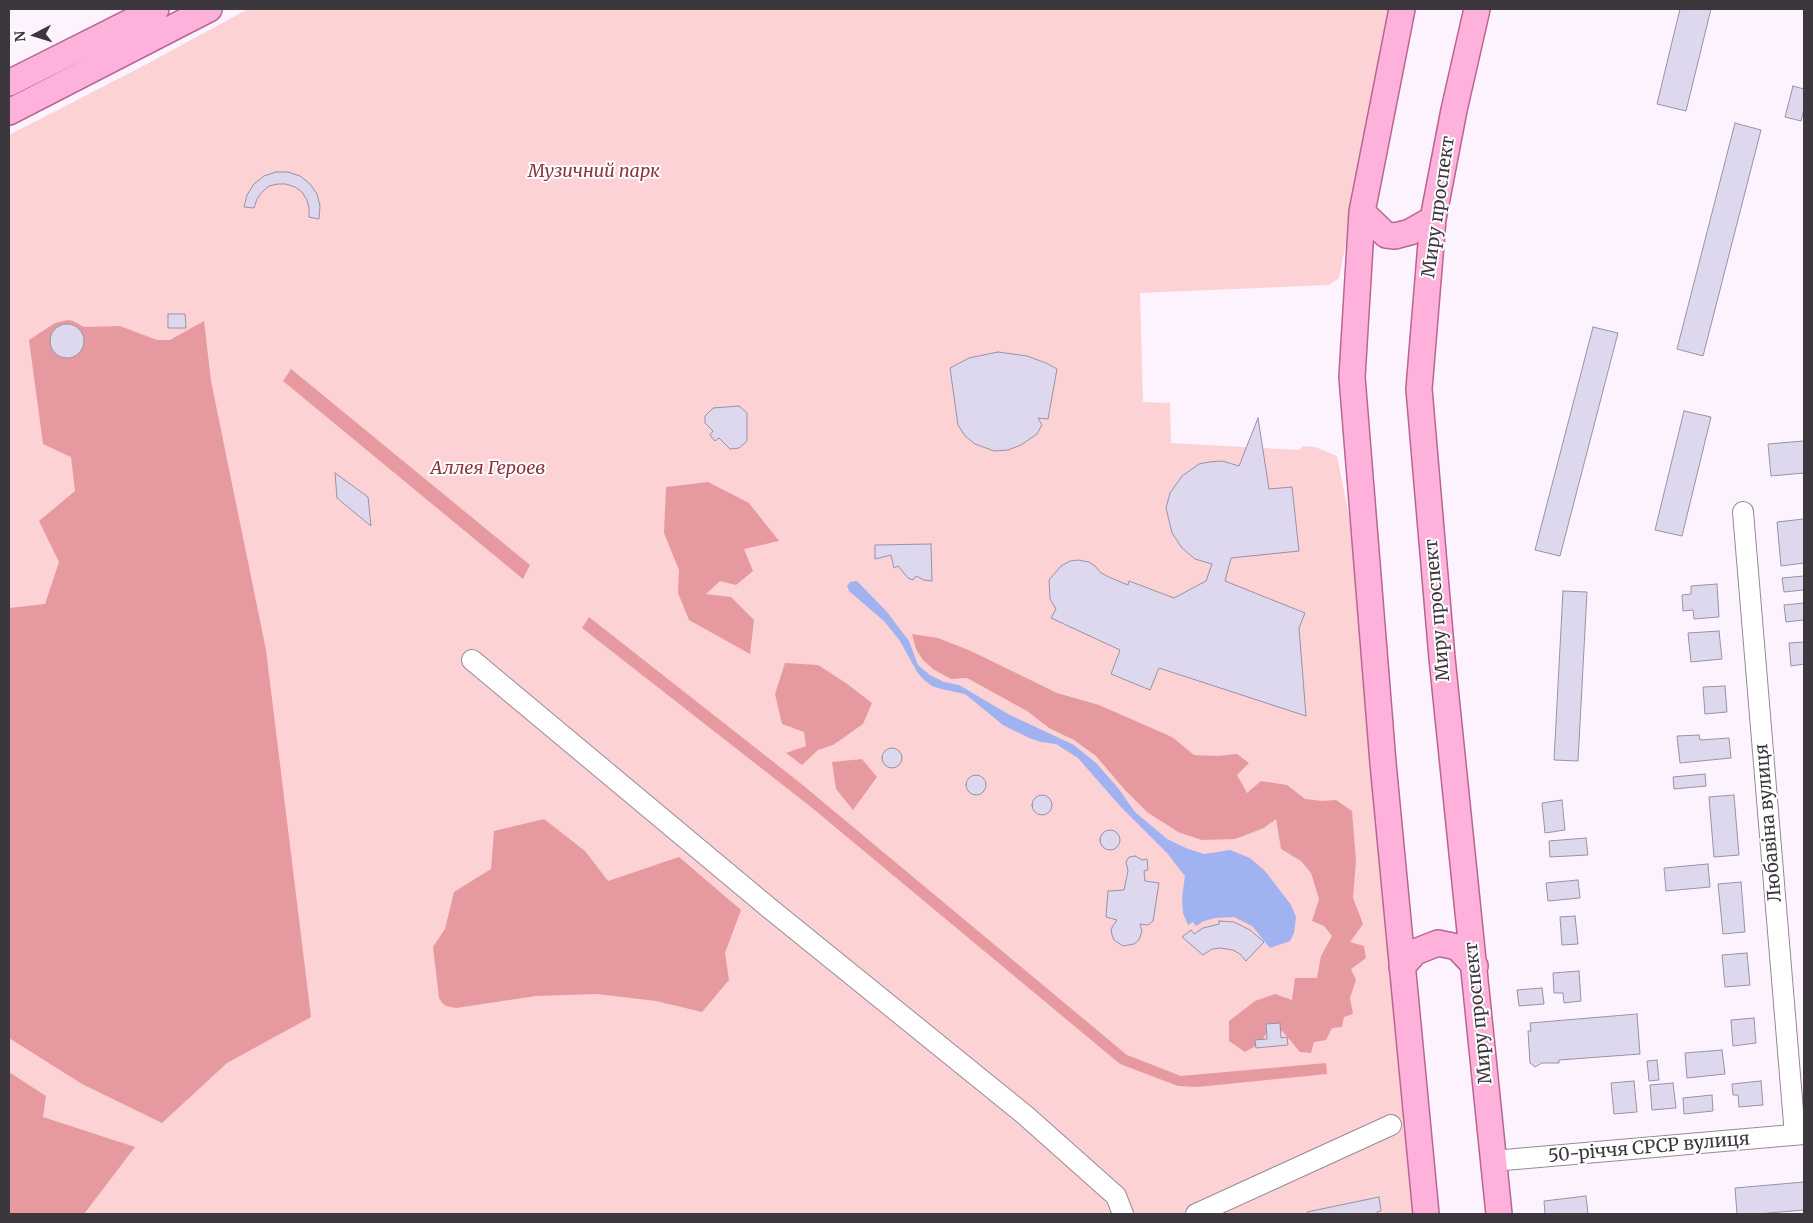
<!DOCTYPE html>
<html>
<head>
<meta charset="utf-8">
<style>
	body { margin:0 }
	#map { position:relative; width:1813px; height:1223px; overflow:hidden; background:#fdf3fe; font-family:Merriweather,serif }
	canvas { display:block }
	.frame { position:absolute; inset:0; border:10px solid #3c363d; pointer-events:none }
	.north { position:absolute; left:10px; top:10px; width:50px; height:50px; -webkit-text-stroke:4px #fff; paint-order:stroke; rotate:265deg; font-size:14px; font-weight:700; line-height:20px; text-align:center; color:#3c363d }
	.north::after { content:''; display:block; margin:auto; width:18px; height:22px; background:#3c363d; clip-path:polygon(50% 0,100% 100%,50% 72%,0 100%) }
</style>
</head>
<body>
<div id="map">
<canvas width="1813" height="1223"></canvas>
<div class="frame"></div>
<div class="north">N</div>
</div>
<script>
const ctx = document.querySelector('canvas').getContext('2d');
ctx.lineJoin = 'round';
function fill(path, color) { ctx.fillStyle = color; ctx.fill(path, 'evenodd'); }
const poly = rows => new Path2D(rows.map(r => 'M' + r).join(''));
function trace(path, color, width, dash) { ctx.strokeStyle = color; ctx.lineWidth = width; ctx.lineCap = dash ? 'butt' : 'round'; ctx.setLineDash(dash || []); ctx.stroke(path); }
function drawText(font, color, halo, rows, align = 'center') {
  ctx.font = font + ' Merriweather,serif'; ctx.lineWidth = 4; ctx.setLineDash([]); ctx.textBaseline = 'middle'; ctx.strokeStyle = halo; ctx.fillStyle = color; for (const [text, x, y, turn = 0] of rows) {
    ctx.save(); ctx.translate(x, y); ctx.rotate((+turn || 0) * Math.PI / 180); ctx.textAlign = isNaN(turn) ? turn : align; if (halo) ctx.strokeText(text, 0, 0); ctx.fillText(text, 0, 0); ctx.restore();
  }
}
fill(poly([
	[248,9,1392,9,1339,278,1329,285,1140,293,1143,402,1170,403,1171,443,1299,450,1303,446,1315,447,1337,456,1353,536,1369,744,1415,1214,9,1214,9,135,143,66]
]), '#fcd2d5');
fill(poly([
	[68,320,73,321,84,327,120,326,157,340,170,340,204,321,211,381,266,650,311,1017,227,1063,162,1123,82,1084,9,1038,9,608,45,604,59,562,39,521,75,491,71,457,43,444,29,340,55,323],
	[291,369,530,565,523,579,283,381],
	[708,482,749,503,779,541,744,549,753,571,736,585,720,581,706,594,731,597,754,620,750,654,689,620,678,593,679,570,664,533,666,487],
	[589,617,799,782,1127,1055,1181,1076,1326,1063,1327,1074,1197,1087,1178,1086,1120,1064,811,807,582,628],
	[912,634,938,638,971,651,1057,693,1099,705,1172,737,1194,755,1217,756,1237,754,1249,763,1237,775,1247,793,1261,781,1287,785,1305,799,1322,801,1336,800,1352,811,1356,861,1353,898,1363,924,1350,942,1364,946,1366,958,1351,969,1356,980,1350,998,1353,1014,1344,1017,1342,1027,1332,1028,1326,1040,1314,1042,1311,1053,1300,1052,1283,1032,1271,1024,1261,1043,1245,1052,1229,1041,1229,1021,1255,1001,1275,994,1292,1000,1295,978,1317,978,1321,956,1332,936,1324,926,1312,921,1319,899,1311,873,1301,861,1281,849,1276,819,1264,828,1235,839,1202,840,1178,832,1147,812,1124,789,1096,756,1074,740,1049,728,1027,711,967,678,951,679,933,669,923,660,916,649],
	[785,663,818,665,846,683,872,703,863,724,833,745,818,750,802,765,786,753,806,746,804,732,782,724,775,694],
	[862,759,877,777,853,810,836,789,832,762],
	[544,819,585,851,608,881,679,857,741,910,725,953,729,980,702,1012,656,1001,597,994,536,996,456,1008,446,1006,442,1003,439,998,433,947,445,929,454,892,491,869,494,831],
	[9,1072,46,1096,43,1117,135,1147,84,1214,9,1214]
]), '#e69aa0');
fill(poly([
	[857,581,887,612,909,641,918,665,930,675,944,682,959,685,1008,714,1074,745,1096,763,1118,788,1135,812,1167,839,1186,848,1204,854,1230,850,1250,858,1265,871,1291,905,1296,917,1294,933,1290,941,1270,948,1252,926,1234,917,1215,918,1204,921,1196,926,1193,922,1188,925,1183,913,1182,898,1185,876,1167,853,1120,806,1078,758,1056,744,1041,742,1029,738,1003,725,965,694,941,689,932,686,924,680,917,672,900,641,884,621,849,591,847,586,850,582]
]), '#a0b2f0');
const building = poly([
	[1680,9,1711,9,1686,111,1657,104,1680,9],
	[1793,86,1804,89,1804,109,1801,121,1785,117,1793,86],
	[1735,123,1761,130,1703,356,1677,349,1735,123],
	[276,172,288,172,300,176,310,184,317,194,320,206,319,219,309,217,309,208,307,200,302,192,295,187,286,184,278,184,269,186,262,192,257,199,254,208,244,207,247,195,254,184,264,176,276,172],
	[168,314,185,314,186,328,168,328,168,314],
	'50 341a17 17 0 1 1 34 0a17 17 0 1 1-34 0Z',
	[1593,327,1618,333,1560,556,1535,550,1593,327],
	[998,352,1027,356,1046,363,1057,369,1048,419,1038,418,1042,425,1037,434,1021,445,1008,450,994,451,975,444,965,436,958,425,950,368,969,358,998,352],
	[739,406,747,413,747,441,739,448,730,449,719,438,715,441,710,435,713,431,705,423,705,416,713,408,739,406],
	[1684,411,1711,417,1682,536,1655,530,1684,411],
	[1258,418,1269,489,1292,487,1299,551,1231,558,1225,581,1305,613,1299,628,1306,716,1159,668,1150,690,1111,674,1120,650,1051,618,1056,609,1050,599,1049,580,1061,566,1070,561,1078,560,1089,562,1095,566,1101,573,1111,578,1128,585,1129,581,1174,598,1206,581,1212,564,1195,559,1182,548,1172,533,1166,508,1170,493,1182,476,1199,464,1209,462,1222,461,1239,466,1258,418],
	[1804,441,1804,473,1771,476,1768,444,1804,441],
	[335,473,368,497,371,526,337,498,335,473],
	[1804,519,1804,563,1781,566,1777,522,1804,519],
	[931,544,932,581,924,580,916,576,913,580,908,578,898,566,894,568,891,555,875,559,875,545,931,544],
	[1804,576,1804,590,1784,592,1782,578,1804,576],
	[1717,584,1719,617,1694,619,1693,610,1683,611,1682,595,1691,594,1691,586,1717,584],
	[1563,591,1587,592,1578,761,1554,760,1563,591],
	[1804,603,1804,620,1786,622,1784,605,1804,603],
	[1719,631,1722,659,1691,662,1688,633,1719,631],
	[1804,642,1804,664,1791,666,1789,643,1804,642],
	[1725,686,1727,712,1705,714,1703,687,1725,686],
	[1699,735,1700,740,1729,738,1731,758,1680,763,1677,736,1699,735],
	'882 758a10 10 0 1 1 20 0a10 10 0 1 1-20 0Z',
	[1705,774,1706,786,1674,789,1673,777,1705,774],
	'966 785a10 10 0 1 1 20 0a10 10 0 1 1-20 0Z',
	[1734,795,1739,855,1714,857,1709,797,1734,795],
	'1032 805a10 10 0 1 1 20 0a10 10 0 1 1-20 0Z',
	[1562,800,1565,830,1545,833,1542,803,1562,800],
	'1100 840a10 10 0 1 1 20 0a10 10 0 1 1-20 0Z',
	[1586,838,1588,855,1550,857,1549,841,1586,838],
	[1135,856,1142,860,1147,859,1148,870,1144,871,1145,881,1159,883,1153,921,1148,925,1140,924,1142,931,1139,940,1134,944,1123,946,1114,940,1112,935,1111,929,1117,920,1106,917,1108,891,1124,890,1128,871,1126,862,1129,857,1135,856],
	[1708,864,1710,887,1666,891,1664,868,1708,864],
	[1578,880,1580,898,1548,901,1546,883,1578,880],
	[1741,882,1745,932,1723,934,1718,884,1741,882],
	[1575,916,1578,944,1562,945,1560,917,1575,916],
	[1219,921,1234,922,1250,930,1264,942,1246,961,1240,954,1233,950,1220,948,1212,949,1203,955,1182,937,1191,930,1194,934,1203,928,1219,924,1219,921],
	[1747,953,1750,985,1725,987,1722,955,1747,953],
	[1579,971,1581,1001,1564,1003,1563,993,1554,993,1553,973,1579,971],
	[1542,988,1544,1004,1519,1006,1517,990,1542,988],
	[1637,1014,1640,1054,1559,1060,1559,1063,1542,1063,1535,1067,1530,1063,1528,1031,1531,1031,1530,1023,1637,1014],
	[1754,1018,1756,1043,1733,1046,1731,1020,1754,1018],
	[1280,1023,1281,1038,1287,1037,1288,1045,1256,1048,1255,1040,1267,1039,1266,1024,1280,1023],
	[1722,1050,1725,1074,1687,1078,1685,1053,1722,1050],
	[1657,1060,1659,1080,1649,1081,1647,1061,1657,1060],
	[1634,1081,1637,1112,1614,1114,1611,1083,1634,1081],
	[1761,1081,1763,1105,1739,1107,1738,1095,1733,1095,1732,1084,1761,1081],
	[1673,1083,1676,1108,1652,1110,1650,1085,1673,1083],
	[1712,1095,1713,1111,1684,1114,1683,1098,1712,1095],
	[1804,1182,1804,1210,1757,1214,1737,1214,1735,1188,1804,1182],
	[1586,1196,1588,1214,1545,1214,1544,1201,1586,1196],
	[1379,1197,1381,1211,1377,1212,1377,1214,1308,1214,1307,1212,1379,1197]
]);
fill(building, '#ddd8ee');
trace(building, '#9792a7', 1);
const minor = poly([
	[1743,512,1795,1135],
	[472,660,768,907,1025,1115,1116,1196,1123,1214],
	[1493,1161,1804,1134],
	[1196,1214,1391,1125]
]);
const major = poly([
	[1402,9,1362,212,1352,377,1383,763,1426,1214],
	[1477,9,1454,110,1433,219,1419,389,1442,658,1499,1214],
	[9,83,156,9],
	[9,112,209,9],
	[1362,212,1386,235,1395,236,1410,232,1433,219],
	[1402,967,1415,952,1438,943,1457,947,1475,966]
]);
trace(minor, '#98899a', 22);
trace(major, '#b96594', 28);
trace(minor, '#fff', 20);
trace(major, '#feb2db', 25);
drawText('italic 18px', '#8d3341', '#fff', [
	["Музичний парк",594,172],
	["Аллея Героев",488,469]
]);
drawText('18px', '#3c363d', '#fff', [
	["Миру проспект",1439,207,-82],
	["Миру проспект",1438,610,-95],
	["Любавіна вулиця",1769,823,-95],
	["Миру проспект",1479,1013,-96],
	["50-річчя СРСР вулиця",1649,1148,-5]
]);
</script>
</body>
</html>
